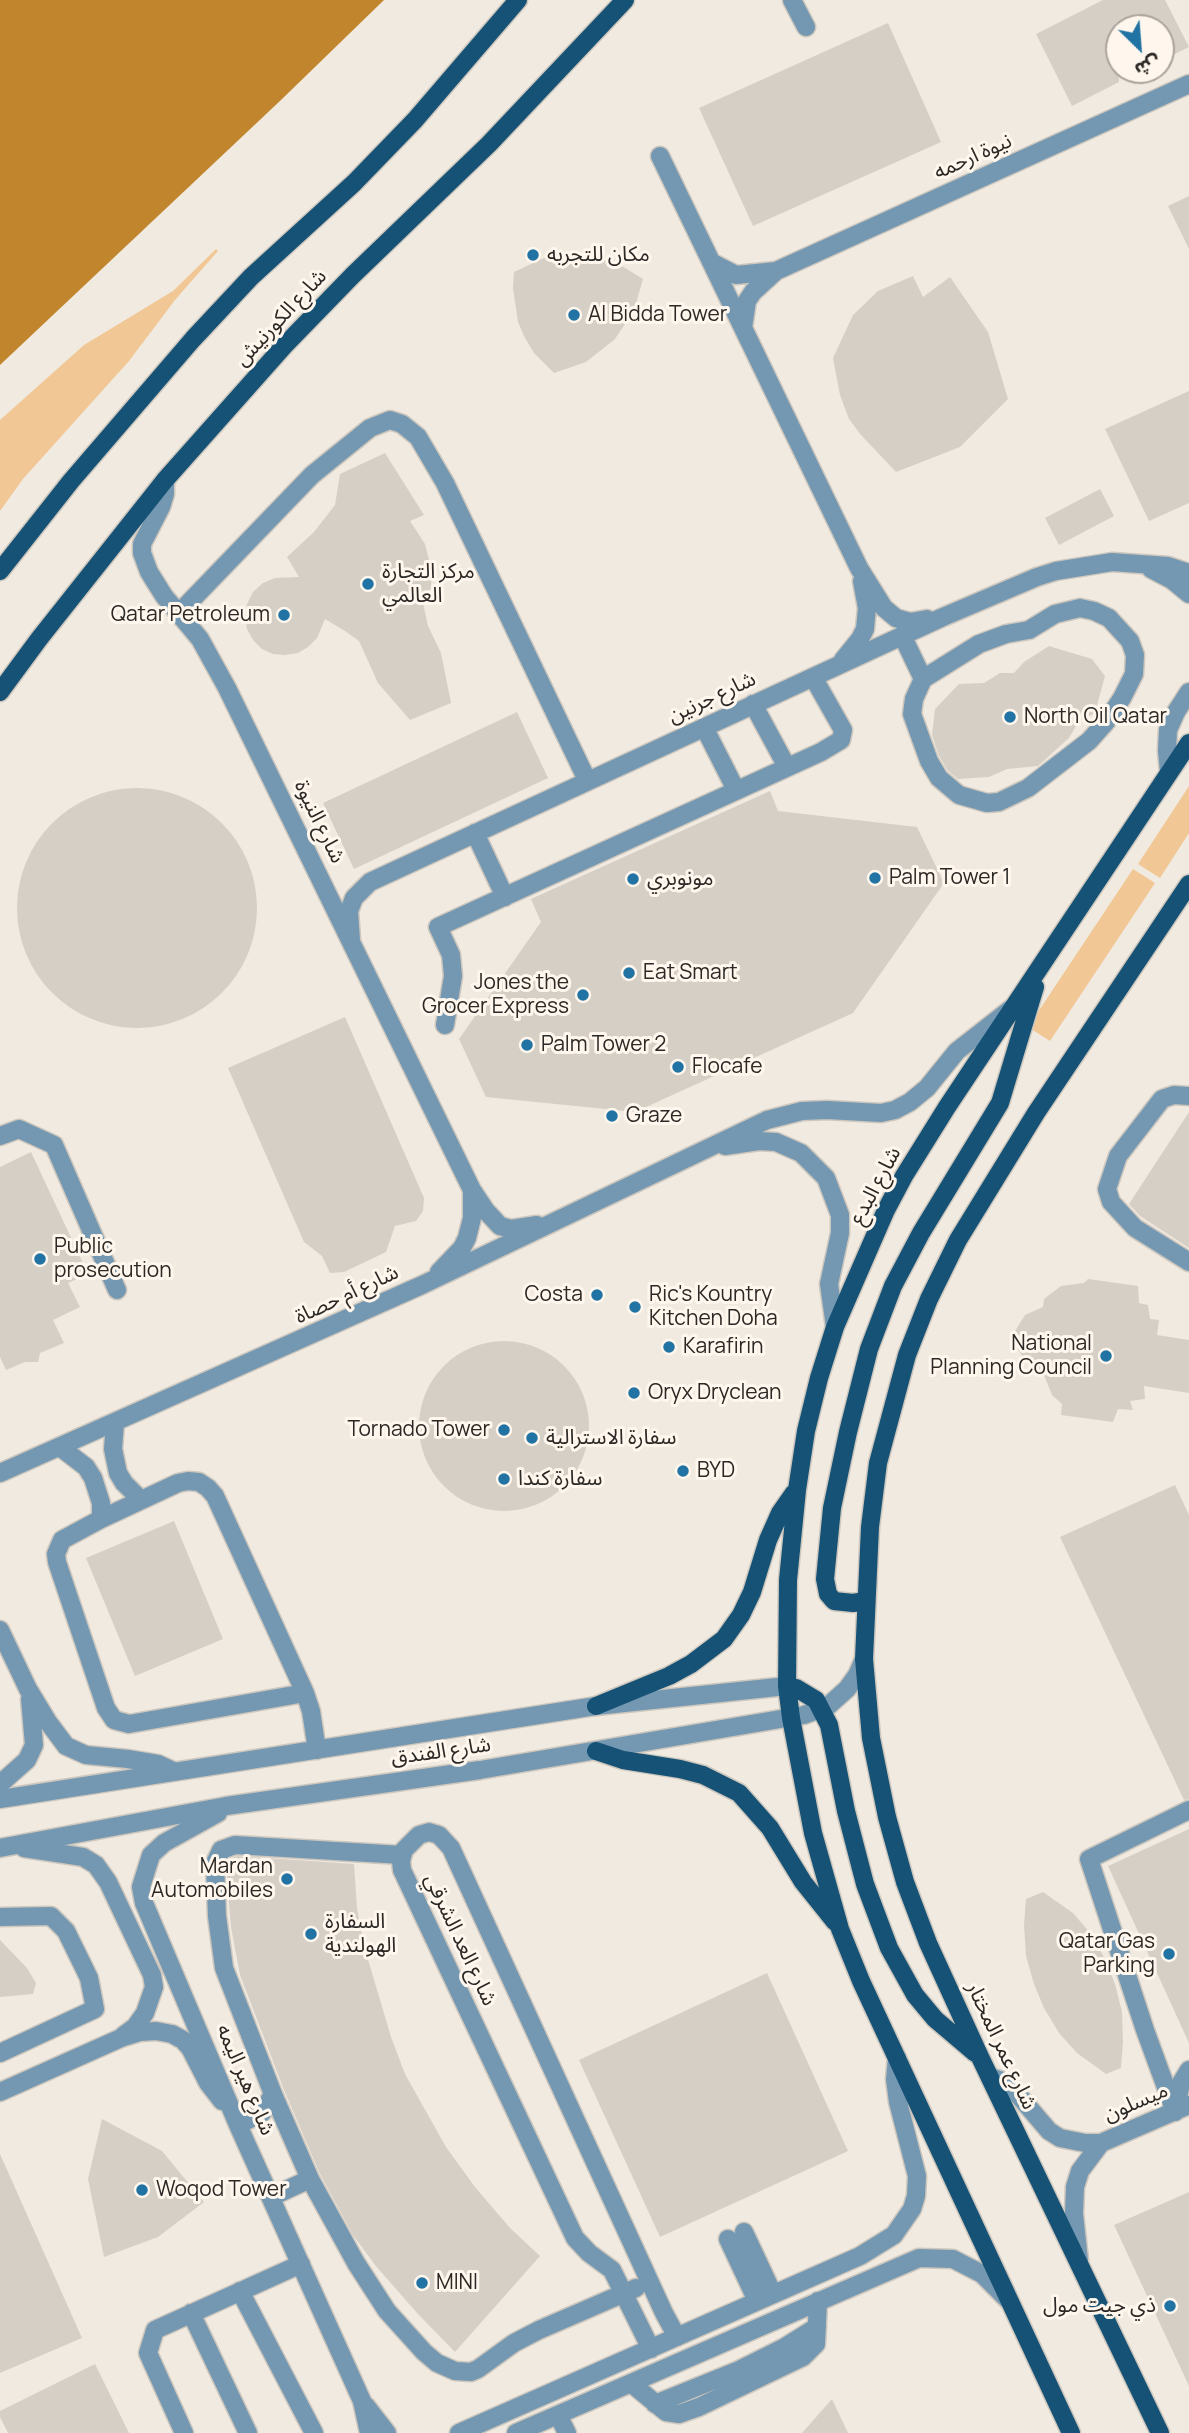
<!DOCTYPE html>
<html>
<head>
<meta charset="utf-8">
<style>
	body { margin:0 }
	#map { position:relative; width:1189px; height:2433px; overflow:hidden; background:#f1eae0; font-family:Manrope,"Noto Sans Arabic",sans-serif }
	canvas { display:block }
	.north { position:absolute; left:1105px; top:14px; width:70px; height:70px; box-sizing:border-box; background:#fff7ed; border:2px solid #aaa49d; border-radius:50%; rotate:155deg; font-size:19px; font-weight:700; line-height:28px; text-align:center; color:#2b2825 }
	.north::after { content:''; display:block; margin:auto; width:24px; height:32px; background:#2173a4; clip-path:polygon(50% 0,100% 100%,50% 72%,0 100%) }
</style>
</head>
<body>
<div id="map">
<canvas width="1189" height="2433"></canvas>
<div class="north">ش</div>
</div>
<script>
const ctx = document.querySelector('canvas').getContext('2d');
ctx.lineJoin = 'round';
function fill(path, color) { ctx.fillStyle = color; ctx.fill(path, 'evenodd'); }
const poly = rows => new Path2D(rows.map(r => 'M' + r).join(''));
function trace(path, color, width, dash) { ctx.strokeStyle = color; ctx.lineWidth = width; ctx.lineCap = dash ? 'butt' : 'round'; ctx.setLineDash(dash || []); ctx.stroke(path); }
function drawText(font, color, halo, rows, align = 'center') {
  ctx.font = font + ' Manrope,"Noto Sans Arabic",sans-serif'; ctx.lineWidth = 6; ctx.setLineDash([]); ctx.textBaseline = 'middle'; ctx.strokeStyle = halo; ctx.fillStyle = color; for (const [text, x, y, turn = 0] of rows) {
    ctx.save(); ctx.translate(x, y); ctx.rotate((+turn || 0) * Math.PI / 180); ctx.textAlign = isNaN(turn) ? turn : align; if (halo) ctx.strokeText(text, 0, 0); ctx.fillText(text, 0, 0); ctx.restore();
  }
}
fill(poly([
	[216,249,218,251,175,300,129,361,23,479,0,511,0,420,84,345,173,291],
	[1189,786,1189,833,1160,878,1138,864],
	[1133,869,1155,883,1050,1041,1028,1027]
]), '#f1c895');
fill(poly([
	[0,0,384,0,281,100,0,365]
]), '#c1862d');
fill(poly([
	[1103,0,1165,0,1189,47,1161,61,1161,28,1119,28,1119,82,1072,106,1036,34],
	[888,23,941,142,753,226,699,108],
	[1189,196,1189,249,1168,206],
	[560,255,599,258,622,266,643,279,634,310,615,339,586,362,554,373,534,353,525,338,518,322,513,288,514,272,544,258],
	[913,276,923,297,950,277,988,332,1008,399,960,447,896,472,861,435,849,419,840,395,833,358,853,315,878,291],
	[1189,391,1189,503,1149,521,1105,429],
	[385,453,424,515,410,521,425,544,432,572,431,588,423,603,428,626,441,653,451,703,410,720,378,683,359,641,345,631,325,619,317,638,308,647,298,653,285,655,273,654,262,649,253,640,247,629,245,617,247,604,253,592,263,583,275,578,299,577,287,557,314,532,335,505,340,474],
	[1100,489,1114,516,1059,545,1045,518],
	[1049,646,1092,659,1105,676,1095,713,1079,721,1069,738,1038,766,1007,769,989,777,958,779,948,771,939,756,932,735,935,709,959,684,984,683,1000,673,1014,673,1024,662],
	[517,712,548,778,354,869,323,803],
	'17 908a120 120 0 1 1 240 0a120 120 0 1 1-240 0Z',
	[770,791,778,811,917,827,944,883,853,1013,635,1112,486,1097,459,1039,541,922,531,899],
	[345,1017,424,1198,423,1211,416,1221,395,1226,386,1252,344,1272,330,1273,322,1256,304,1242,228,1068],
	[1189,1112,1189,1248,1140,1216,1129,1204],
	[31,1152,88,1274,68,1283,80,1307,53,1320,64,1343,40,1353,38,1362,25,1362,6,1370,0,1357,0,1167],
	[1088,1279,1138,1286,1139,1303,1148,1305,1150,1319,1159,1320,1157,1335,1189,1340,1189,1393,1144,1386,1145,1399,1130,1401,1133,1410,1118,1409,1113,1422,1061,1415,1062,1404,1052,1395,1044,1375,1027,1363,1017,1348,1015,1331,1025,1315,1043,1307,1044,1299,1061,1286,1084,1283],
	'419 1426a85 85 0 1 1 170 0a85 85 0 1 1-170 0Z',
	[1175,1485,1189,1515,1189,1799,1184,1800,1060,1537],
	[174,1521,223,1639,135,1676,86,1558],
	[1189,1829,1189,2043,1108,1866],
	[237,1856,354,1864,357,1908,364,1946,391,2037,405,2074,446,2147,475,2187,510,2228,540,2256,455,2352,417,2313,375,2265,353,2235,320,2174,284,2090,240,1975,231,1927,227,1879,228,1863,229,1859],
	[1043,1892,1073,1913,1091,1934,1105,1959,1115,1984,1122,2012,1123,2042,1121,2068,1106,2074,1077,2053,1059,2033,1044,2008,1034,1984,1026,1956,1024,1925,1026,1899],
	[0,1940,27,1968,36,1983,33,1994,0,1997],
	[767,1973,848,2151,660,2237,579,2060],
	[102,2119,162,2151,204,2202,158,2237,104,2257,88,2179],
	[0,2154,82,2338,0,2373],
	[1189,2192,1189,2386,1114,2225],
	[95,2364,129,2433,8,2433,0,2417,0,2411],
	[832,2399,848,2433,802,2433]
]), '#d6cfc6');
const minor = poly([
	[792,0,806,27],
	[660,156,859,568,884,608,896,618,910,622,927,619],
	[711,262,736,275,776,271,1189,84],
	[743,328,747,301,753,292,776,271],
	[165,480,165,494,161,507,142,544,142,553,149,572,164,596,200,639,227,688,472,1190,486,1211,500,1226,511,1229,537,1225],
	[1151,569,1172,580,1189,594],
	[1080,608,1094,611,1109,618,1130,641,1135,655,1134,674,1122,698,1106,722,1089,741,1028,788,999,802,987,803,959,795,939,778,929,761,912,714,914,699,923,679,979,644,1006,634,1029,630,1055,614,1080,608],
	[179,613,312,475,370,428,390,420,402,424,418,437,445,483,587,780],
	[902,635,923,679],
	[843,660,860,639,865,629,867,608,862,581],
	[753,704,787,767],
	[704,727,736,790],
	[1169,772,1167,751,1168,730,1176,712,1189,692],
	[475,833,505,897],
	[351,940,349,911,354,898,370,882,943,617,1037,577,1056,571,1112,562,1168,566,1189,573],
	[445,1025,453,976,451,955,438,927,821,752,841,740,843,730,813,677],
	[1189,1096,1174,1095,1162,1099,1118,1156,1107,1189,1111,1202,1135,1228,1189,1262],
	[0,1136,19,1129,54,1145,117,1290],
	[725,1146,759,1141,776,1142,801,1153,826,1178,840,1215,840,1233,829,1284,835,1327],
	[439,1272,462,1248,467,1238,472,1218,472,1190],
	[115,1423,113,1449,118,1473,124,1483,141,1500],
	[60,1447,86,1467,93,1478,101,1503,101,1519],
	[0,1473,422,1285,767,1120,802,1111,827,1110,881,1113,895,1110,910,1102,927,1088,957,1051,1012,1008],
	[0,1630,28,1689,48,1722,66,1746,86,1755,128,1759,158,1764,173,1771],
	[305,1693,129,1724,114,1720,106,1708,57,1562,56,1554,62,1540,101,1519,178,1483,188,1481,199,1482,208,1488,215,1496,305,1693,311,1711,317,1750],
	[0,1784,27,1760,34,1745,30,1699],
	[0,1799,596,1706,787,1686],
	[218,1813,164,1843,151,1855,141,1887,144,1903,238,2125,362,2401,369,2433],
	[0,1848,226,1806,480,1770,804,1715,828,1706,847,1689,857,1675,864,1659],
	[24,1848,83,1857,96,1865,108,1882,152,1975,154,1987,145,2013,135,2027,123,2036],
	[0,1917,51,1916,66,1931,89,1978,95,2009,0,2053],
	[990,2077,1000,2080,1013,2089,1049,2131,1060,2138,1085,2143,1101,2143,1189,2105],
	[0,2092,121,2038,140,2032,156,2031,172,2034,183,2040,190,2048,208,2083,222,2101],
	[1175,2112,1145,2030,1089,1859,1189,1810],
	[1175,2112,1181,2083,1189,2070],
	[238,2125,262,2113,273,2094],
	[310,2179,273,2094,224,1968,217,1916,215,1863,221,1850,235,1845,402,1855],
	[271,2197,310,2179,356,2263,387,2311,424,2352,437,2363,455,2371,471,2372,478,2369,514,2343,539,2330,636,2288],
	[744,2232,773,2294],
	[728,2239,757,2301],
	[1079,2260,1074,2214,1075,2187,1080,2171,1101,2143],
	[240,2291,314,2433],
	[191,2313,248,2433],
	[651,2349,612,2270,589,2253,575,2238,402,1870,401,1861,404,1850,419,1835,429,1832,439,1835,451,1848,664,2313,677,2337],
	[632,2384,666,2412,679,2414,699,2407,803,2357,816,2344,818,2301],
	[655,2404,739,2370,785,2347,817,2327],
	[366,2406,387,2433],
	[558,2415,567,2433],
	[184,2433,148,2353,155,2330,301,2264],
	[459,2433,860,2256,894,2235,912,2209,916,2196,917,2176,898,2102,895,2079,897,2058],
	[516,2433,919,2258,953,2259,982,2274,1008,2300]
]);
const major = poly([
	[0,571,71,481,193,339,251,277,354,183,415,120,518,0],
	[0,692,39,639,165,480,284,346,353,275,489,144,625,0],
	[865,1601,853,1603,834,1601,828,1594,825,1579,832,1508,848,1432,869,1349,893,1286,921,1233,1000,1103,1035,987],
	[787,1686,796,1688,816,1700,829,1725,846,1811,865,1884,889,1948,915,1995,935,2019,975,2053],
	[596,1706,669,1676,691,1664,724,1639,741,1615,752,1592,768,1540,780,1513,794,1493],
	[596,1751,623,1760,680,1769,703,1775,739,1793,770,1828,803,1882,835,1922],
	[1071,2433,861,1981,840,1929,813,1833,791,1718,787,1686,788,1580,797,1490,806,1431,819,1378,835,1327,886,1210,904,1176,947,1107,1189,743],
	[1160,2433,980,2057,928,1943,905,1882,887,1817,871,1738,864,1659,870,1527,878,1463,907,1355,929,1299,958,1240,1036,1113,1189,884]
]);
trace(minor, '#cdc7be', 21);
trace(major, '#cdc7be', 21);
trace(minor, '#7498b2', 18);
trace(major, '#165276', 18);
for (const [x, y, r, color] of [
	[533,255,7,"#2173a4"],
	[574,315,7,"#2173a4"],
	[368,584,7,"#2173a4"],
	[284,615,7,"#2173a4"],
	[1010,717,7,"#2173a4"],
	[875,878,7,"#2173a4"],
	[633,879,7,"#2173a4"],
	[629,973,7,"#2173a4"],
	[583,995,7,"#2173a4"],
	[527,1045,7,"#2173a4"],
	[678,1067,7,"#2173a4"],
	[612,1116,7,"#2173a4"],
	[40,1259,7,"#2173a4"],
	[597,1295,7,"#2173a4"],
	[635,1307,7,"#2173a4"],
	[669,1347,7,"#2173a4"],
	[1106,1356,7,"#2173a4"],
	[634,1393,7,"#2173a4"],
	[504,1430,7,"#2173a4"],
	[532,1438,7,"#2173a4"],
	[683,1471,7,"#2173a4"],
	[504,1479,7,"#2173a4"],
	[287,1879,7,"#2173a4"],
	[311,1934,7,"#2173a4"],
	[1169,1954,7,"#2173a4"],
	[142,2190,7,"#2173a4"],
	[422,2283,7,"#2173a4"],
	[1170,2306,7,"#2173a4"]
]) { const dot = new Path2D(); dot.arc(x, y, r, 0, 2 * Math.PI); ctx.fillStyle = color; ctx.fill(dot); trace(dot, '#fff7ed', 2.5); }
drawText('21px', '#2b2825', '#fff7ed', [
	["نيوة ارحمه",973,157,-24],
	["شارع الكورنيش",281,318,-47],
	["شارع جرنين",712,698,-25],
	["شارع النيوة",319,822,64],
	["شارع البدع",876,1186,-62],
	["شارع أم حصاة",347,1295,-25],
	["شارع الفندق",441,1752,-8],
	["شارع العد الشرقي",460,1940,65],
	["شارع عمر المختار",1001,2046,65],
	["شارع هير اليمه",245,2080,67],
	["ميسلون",1136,2103,-23]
]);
drawText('21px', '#2b2825', '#fff7ed', [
	["مكان للتجربه",547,255],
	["Al Bidda Tower",588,315],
	["مركز التجارة",382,572],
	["العالمي",382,596],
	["Qatar Petroleum",270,615,"right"],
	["North Oil Qatar",1024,717],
	["Palm Tower 1",889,878],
	["مونوبري",647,879],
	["Eat Smart",643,973],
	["Jones the",569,983,"right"],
	["Grocer Express",569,1007,"right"],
	["Palm Tower 2",541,1045],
	["Flocafe",692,1067],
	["Graze",626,1116],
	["Public",54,1247],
	["prosecution",54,1271],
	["Costa",583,1295,"right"],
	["Ric's Kountry",649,1295],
	["Kitchen Doha",649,1319],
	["National",1092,1344,"right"],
	["Planning Council",1092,1368,"right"],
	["Karafirin",683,1347],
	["Oryx Dryclean",648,1393],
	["Tornado Tower",490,1430,"right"],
	["سفارة الاسترالية",546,1438],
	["BYD",697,1471],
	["سفارة كندا",518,1479],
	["Mardan",273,1867,"right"],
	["Automobiles",273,1891,"right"],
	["السفارة",325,1922],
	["الهولندية",325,1946],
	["Qatar Gas",1155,1942,"right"],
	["Parking",1155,1966,"right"],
	["Woqod Tower",156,2190],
	["MINI",436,2283],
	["ذي جيت مول",1156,2306,"right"]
], 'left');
</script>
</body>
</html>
